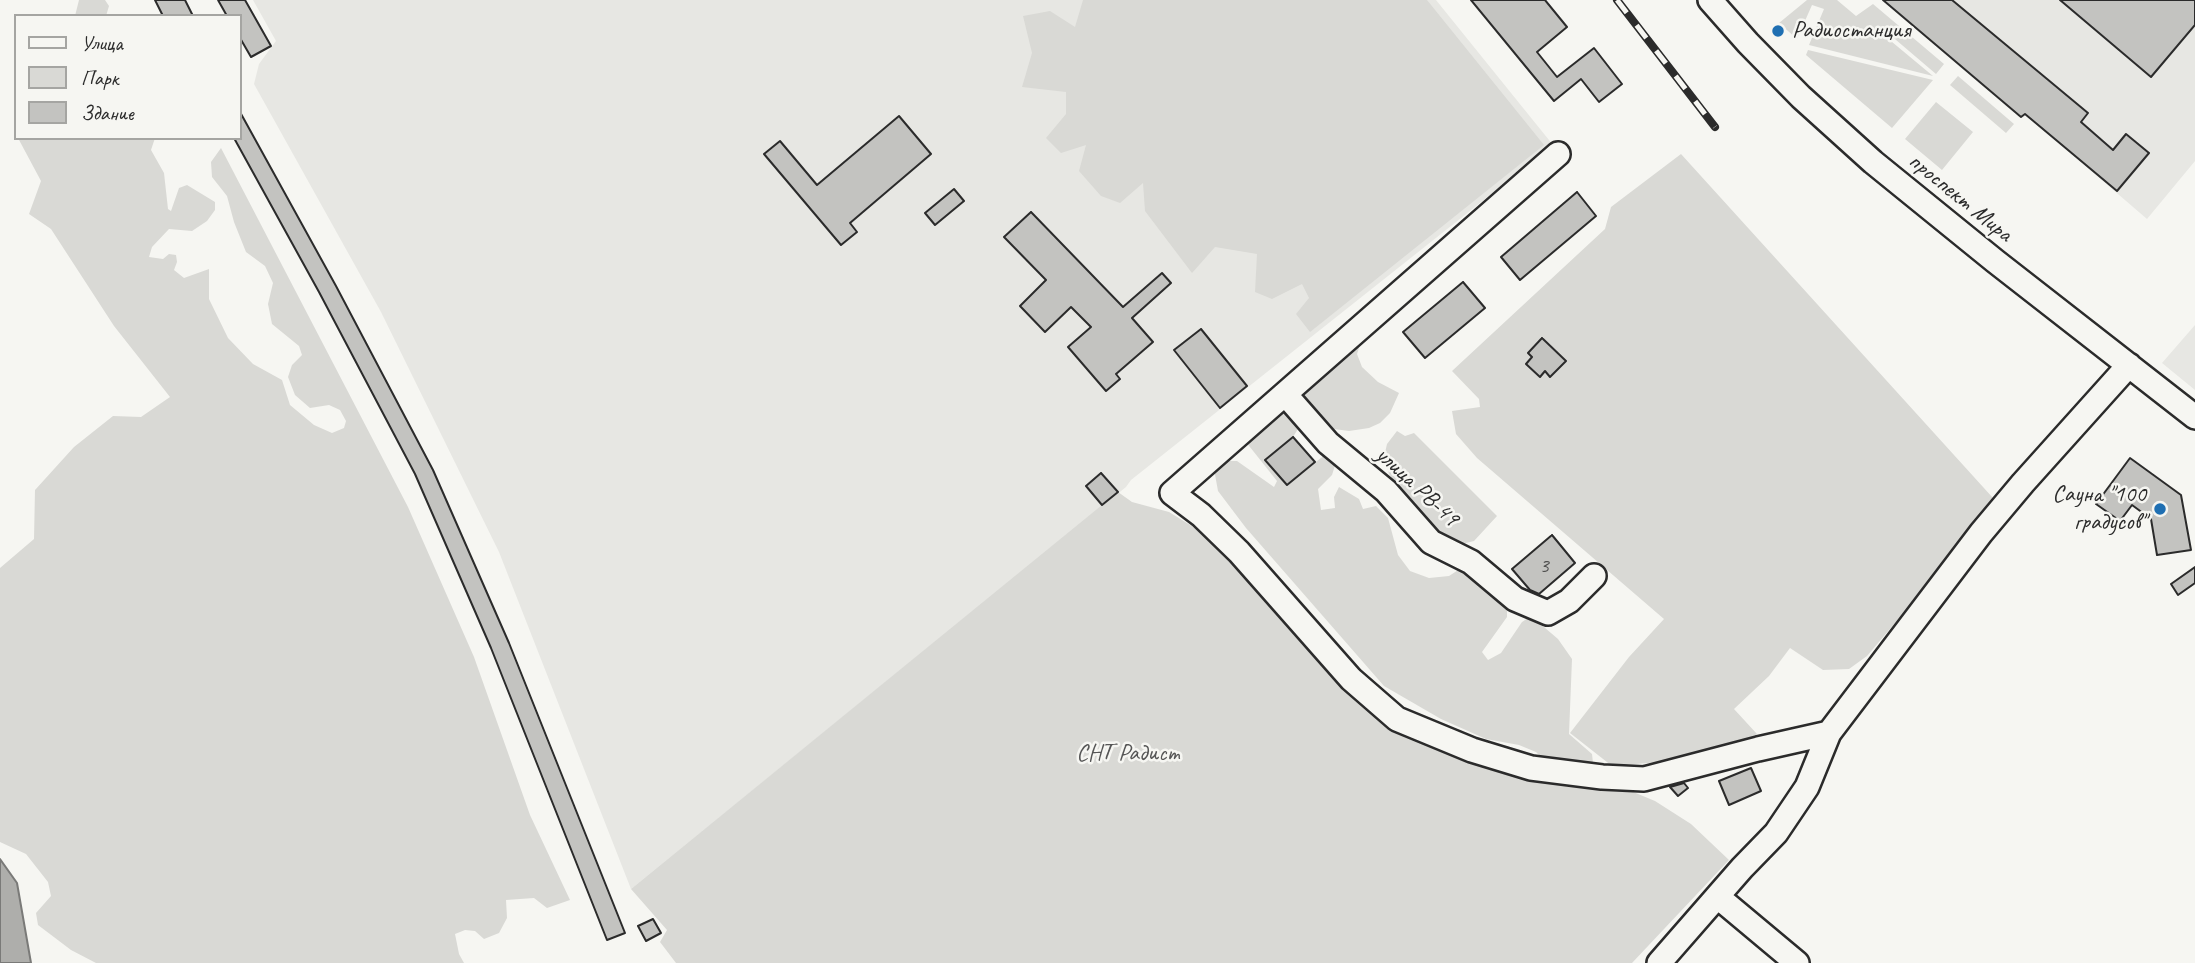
<!DOCTYPE html>
<html>
<head>
<meta charset="utf-8">
<style>
	body { margin:0 }
	#map { position:relative; width:2195px; height:963px; overflow:hidden; background:#f6f6f2; font-family:Caveat,sans-serif }
	canvas { display:block }
	.legend { position:absolute; left:14px; top:14px; width:228px; height:126px; box-sizing:border-box; background:#f6f6f2; border:2px solid #a5a5a2; margin:0; padding:9px 12px; list-style:none; font-size:21px; color:#2b2b2b }
	.legend li { display:flex; align-items:center; gap:14px; height:35px }
	.legend b { width:35px; border:2px solid #a5a5a2 }
</style>
</head>
<body>
<div id="map">
<canvas width="2195" height="963"></canvas>
<ul class="legend">
<li><b style="height:9px;background:#f6f6f2"></b>Улица</li>
<li><b style="height:19px;background:#d9d9d5"></b>Парк</li>
<li><b style="height:19px;background:#c3c3c0"></b>Здание</li>
</ul>
</div>
<script>
const ctx = document.querySelector('canvas').getContext('2d');
ctx.lineJoin = 'round';
function fill(path, color) { ctx.fillStyle = color; ctx.fill(path, 'evenodd'); }
const poly = rows => new Path2D(rows.map(r => 'M' + r).join(''));
function trace(path, color, width, dash) { ctx.strokeStyle = color; ctx.lineWidth = width; ctx.lineCap = dash ? 'butt' : 'round'; ctx.setLineDash(dash || []); ctx.stroke(path); }
function drawText(font, color, halo, rows, align = 'center') {
  ctx.font = font + ' Caveat,sans-serif'; ctx.lineWidth = 5; ctx.setLineDash([]); ctx.textBaseline = 'middle'; ctx.strokeStyle = halo; ctx.fillStyle = color; for (const [text, x, y, turn = 0] of rows) {
    ctx.save(); ctx.translate(x, y); ctx.rotate((+turn || 0) * Math.PI / 180); ctx.textAlign = isNaN(turn) ? turn : align; if (halo) ctx.strokeText(text, 0, 0); ctx.fillText(text, 0, 0); ctx.restore();
  }
}
fill(poly([
	[253,0,1436,0,1553,145,1131,480,1126,487,631,889,499,552,381,312,254,84,259,64,276,41],
	[1952,0,2195,0,2195,161,2147,219,2025,114,2050,83],
	[2195,325,2195,390,2162,363]
]), '#e7e7e3');
fill(poly([
	[79,0,105,0,109,6,106,16,75,16],
	[1083,0,1427,0,1544,145,1310,332,1296,314,1309,298,1302,284,1272,299,1255,292,1257,254,1215,247,1192,273,1145,211,1143,183,1120,203,1101,196,1079,171,1086,145,1061,153,1046,138,1066,114,1066,92,1022,87,1032,53,1023,16,1050,11,1075,27],
	[1807,0,1837,0,1856,16,1873,4,1944,64,1936,74,1882,28,1879,29,1880,32,1933,76,1809,45,1824,9,1812,5,1797,39,1779,23],
	[1808,50,1933,80,1892,128,1806,55],
	[1958,76,2014,124,2006,133,1950,85],
	[1936,102,1973,132,1942,170,1905,139],
	[18,138,155,138,151,150,164,173,168,209,171,211,179,188,187,185,215,202,215,210,207,221,192,231,169,229,152,247,149,257,163,259,169,254,176,255,177,262,174,270,184,278,209,269,209,299,228,338,253,364,282,380,290,405,314,425,332,433,344,428,346,421,340,410,329,405,310,408,295,395,288,377,292,365,302,355,299,346,272,324,268,304,273,283,265,266,246,252,234,222,227,196,212,177,211,162,221,148,408,507,474,657,530,815,570,900,547,908,534,898,506,900,507,918,499,933,484,939,475,931,465,930,455,934,459,954,464,963,96,963,71,950,38,925,36,913,51,896,48,882,26,854,0,842,0,568,34,539,35,490,74,447,113,416,141,417,170,397,114,326,51,229,29,214,41,181],
	[1681,154,1993,498,1923,590,1867,656,1849,669,1823,670,1790,648,1769,676,1734,709,1757,734,1738,744,1660,762,1612,766,1570,733,1629,657,1664,619,1477,458,1456,434,1452,411,1480,407,1479,399,1452,371,1605,229,1611,207],
	[1357,338,1360,345,1357,354,1362,367,1378,382,1399,393,1390,413,1380,423,1369,428,1349,431,1334,429,1314,416,1295,394],
	[1283,402,1301,424,1293,437,1266,460,1286,485,1330,451,1336,462,1332,475,1318,489,1321,510,1335,508,1334,497,1339,487,1359,499,1363,509,1376,506,1388,518,1398,555,1410,571,1429,578,1449,576,1466,565,1507,601,1507,617,1482,652,1488,660,1501,653,1522,622,1531,616,1558,639,1572,659,1569,734,1592,754,1593,763,1582,768,1549,765,1536,752,1519,745,1486,739,1441,719,1384,686,1246,528,1218,491,1214,469,1223,461,1237,461,1274,487,1277,481,1242,437],
	[1397,431,1405,436,1414,433,1497,516,1474,541,1458,545,1446,539,1420,513,1389,474,1384,457,1387,444],
	[1118,492,1132,502,1169,512,1195,528,1233,558,1395,725,1436,750,1515,776,1560,784,1626,789,1655,801,1691,824,1729,860,1632,963,676,963,660,942,667,930,631,889]
]), '#d9d9d5');
const water = poly([
	[0,859,17,883,31,963,0,963,0,859]
]);
fill(water, '#aeaeab');
trace(water, '#7a7a78', 2);
const building = poly([
	[155,0,185,0,193,16,163,16,155,0],
	[218,0,245,0,271,46,251,57,240,38,240,16,227,16,218,0],
	[1471,0,1545,0,1567,27,1537,52,1557,77,1594,48,1622,84,1599,102,1581,79,1554,101,1471,0],
	[1883,0,1952,0,2088,113,2081,122,2113,150,2126,134,2149,153,2117,191,2025,114,2021,117,1883,0],
	[2060,0,2195,0,2195,25,2151,77,2060,0],
	[240,112,336,286,433,470,509,643,625,933,607,940,491,648,415,474,319,292,234,138,240,138,240,112],
	[899,116,931,154,850,223,857,232,841,245,764,154,780,141,817,185,899,116],
	[954,189,964,201,935,225,925,213,954,189],
	[1577,192,1596,216,1520,280,1501,257,1577,192],
	[1031,212,1123,307,1162,273,1171,283,1132,318,1153,342,1116,374,1120,379,1106,391,1068,347,1091,327,1071,307,1045,332,1020,306,1046,280,1004,237,1031,212],
	[1463,282,1485,308,1425,358,1403,332,1463,282],
	[1201,329,1247,386,1220,408,1174,350,1201,329],
	[1542,338,1566,361,1550,377,1545,371,1540,377,1526,364,1532,357,1528,353,1542,338],
	[1293,437,1315,462,1287,485,1265,460,1293,437],
	[2130,458,2181,495,2191,550,2157,555,2151,519,2132,505,2120,521,2096,504,2130,458],
	[1101,473,1118,492,1102,505,1086,486,1101,473],
	[1552,535,1575,563,1539,594,1530,590,1512,569,1552,535],
	[2195,567,2195,583,2178,595,2171,584,2195,567],
	[1751,768,1761,791,1729,805,1719,781,1751,768],
	[1684,783,1688,788,1678,796,1670,787,1684,783],
	[653,919,661,933,646,941,638,926,653,919]
]);
fill(building, '#c3c3c0');
trace(building, '#2b2b2b', 2);
const minor = poly([
	[1710,0,1748,43,1801,97,1873,162,1995,261,2195,417],
	[1558,154,1172,493,1201,515,1239,552,1351,679,1397,719,1472,750,1531,768,1602,777,1644,779,1758,749,1829,733],
	[1285,394,1328,443,1386,491,1431,542,1471,562,1515,599,1548,613,1569,601,1594,576],
	[1718,897,1797,963],
	[1659,963,1742,868,1776,833,1807,787,1829,733,1981,533,2023,483,2129,365]
]);
trace(minor, '#2b2b2b', 28);
trace(minor, '#f6f6f2', 23);
const rail = poly([
	[1617,0,1715,127]
]);
trace(rail, '#2b2b2b', 8);
trace(rail, '#f6f6f2', 5, [16]);
for (const [x, y, r, color] of [
	[1778,31,7,"#1f6fb2"],
	[2160,509,7,"#1f6fb2"]
]) { const dot = new Path2D(); dot.arc(x, y, r, 0, 2 * Math.PI); ctx.fillStyle = color; ctx.fill(dot); trace(dot, '#f6f6f2', 2.5); }
drawText('21px', '#515150', null, [
	["3",1544,566]
]);
drawText('24px', '#2b2b2b', '#f6f6f2', [
	["Радиостанция",1792,31],
	["Сауна \"100",2146,495,"right"],
	["градусов\"",2146,523,"right"]
], 'left');
drawText('24px', '#2b2b2b', '#f6f6f2', [
	["проспект Мира",1960,198,39],
	["улица РВ-49",1417,487,43]
]);
drawText('24px', '#565656', '#f6f6f2', [
	["СНТ Радист",1128,754]
]);
</script>
</body>
</html>
